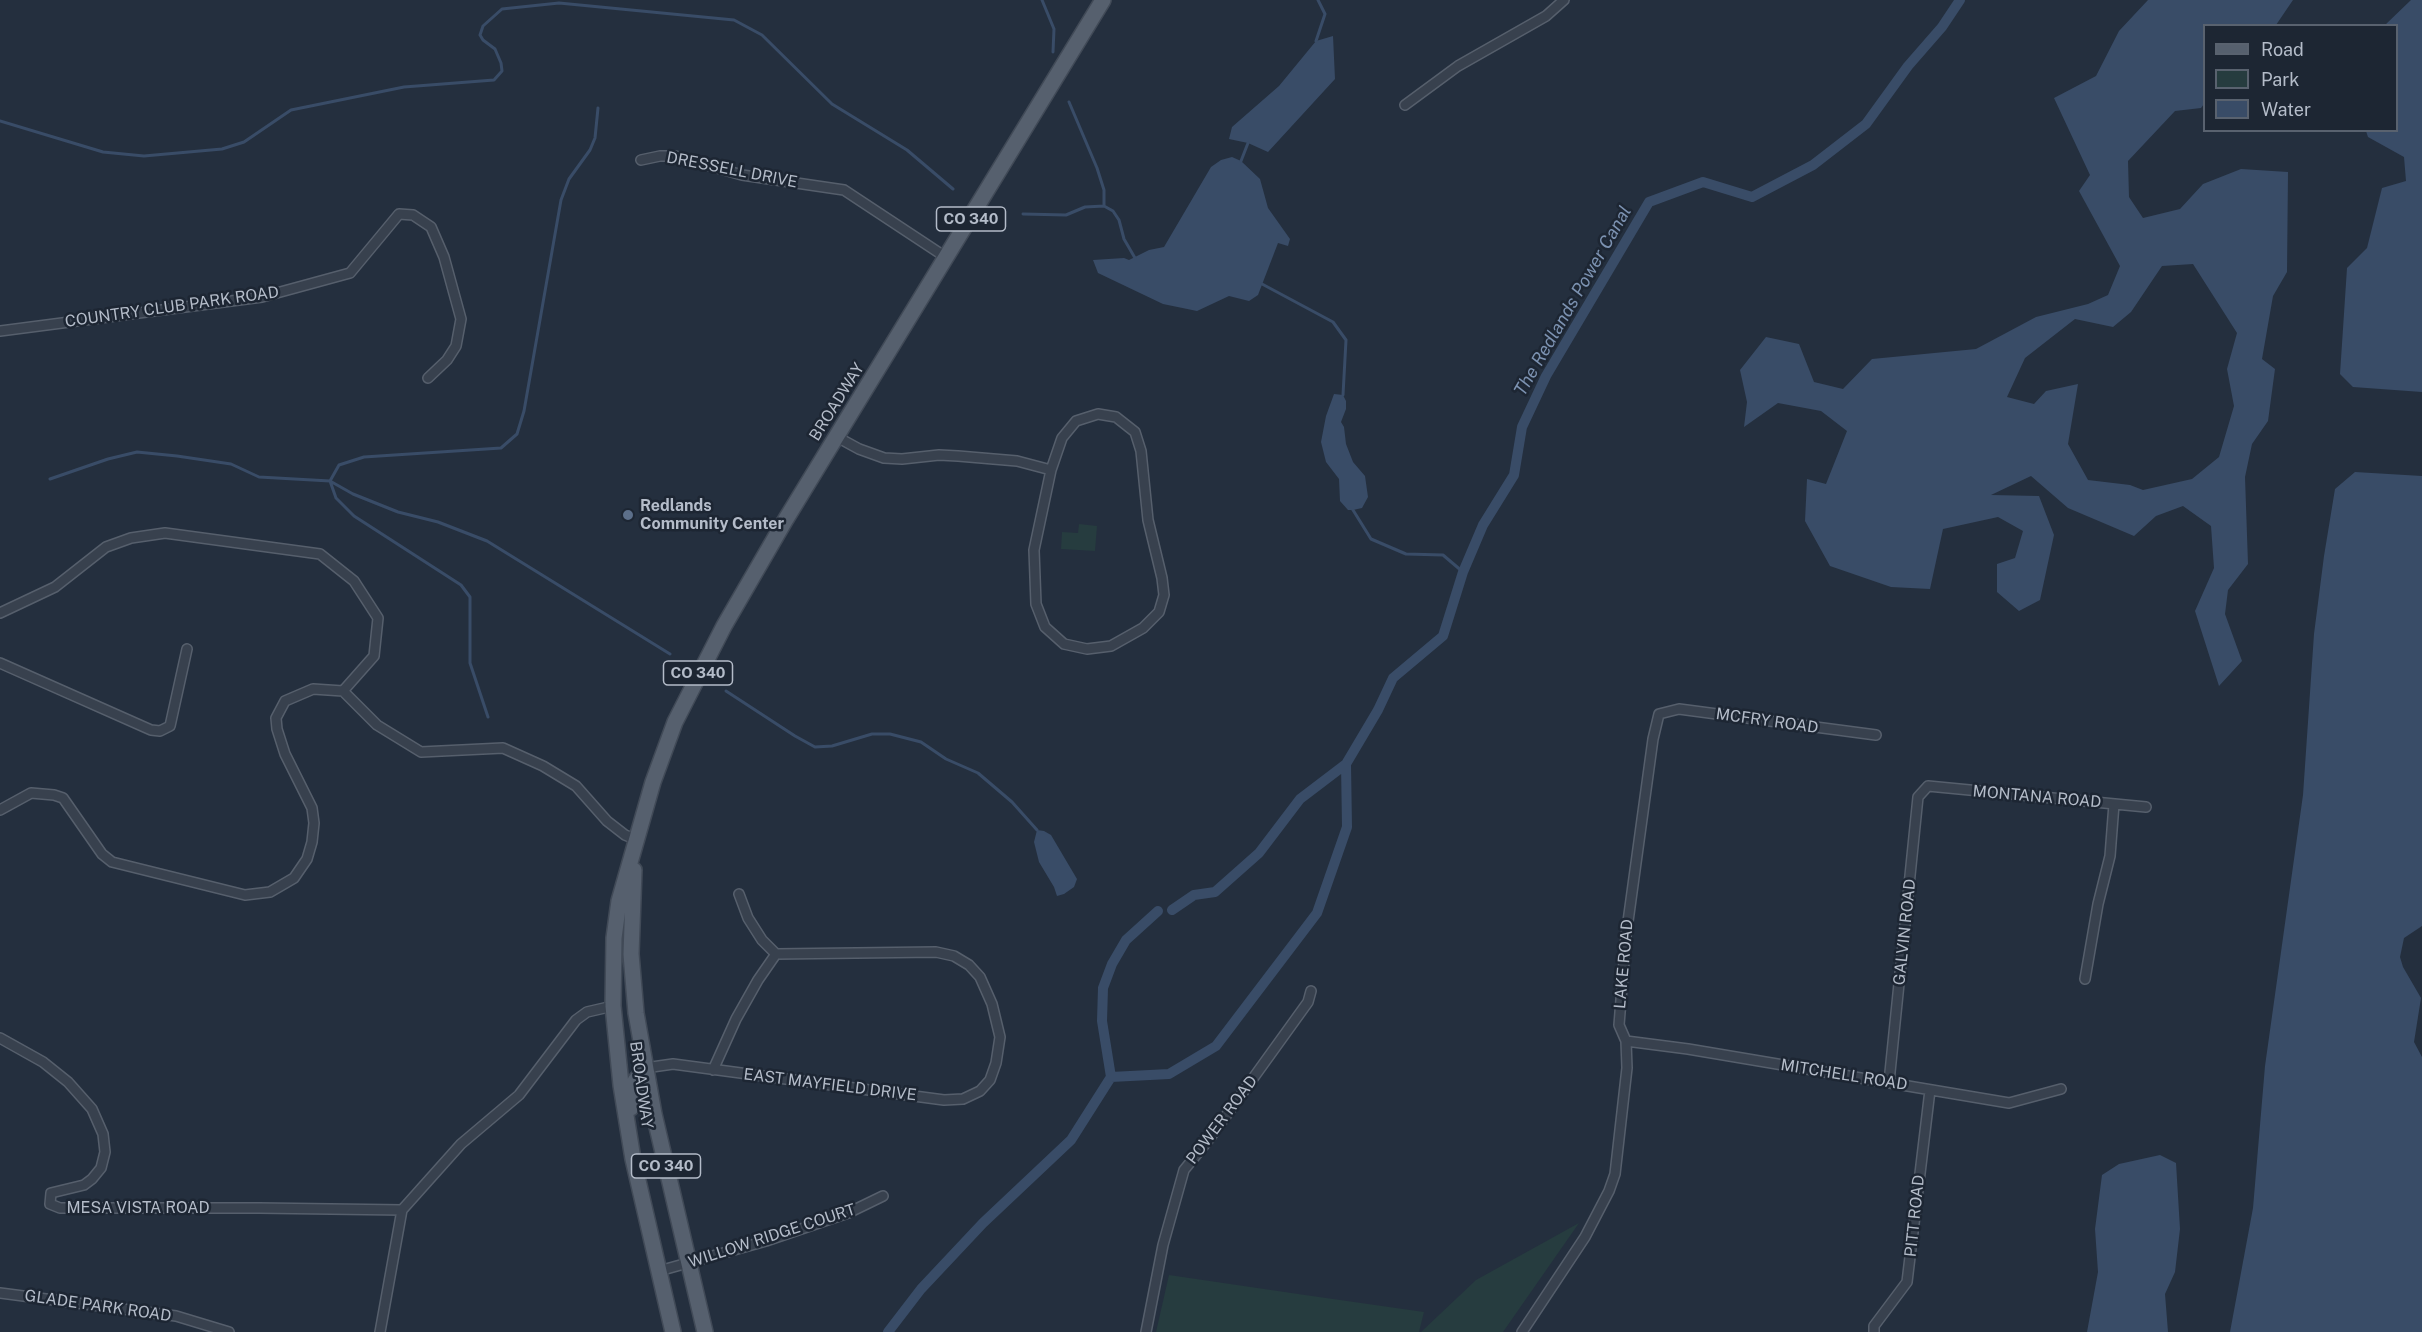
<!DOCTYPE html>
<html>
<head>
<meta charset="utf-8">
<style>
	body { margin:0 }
	#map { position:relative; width:2422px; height:1332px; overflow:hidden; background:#242f3e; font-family:"Public Sans",sans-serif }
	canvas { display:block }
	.legend { position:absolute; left:2203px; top:24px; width:195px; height:108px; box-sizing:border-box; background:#1d2633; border:2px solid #59626f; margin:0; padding:8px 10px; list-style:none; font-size:18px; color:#b4bcc9 }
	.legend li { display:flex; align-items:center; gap:12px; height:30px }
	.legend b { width:30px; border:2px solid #59626f }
</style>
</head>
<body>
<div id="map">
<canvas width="2422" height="1332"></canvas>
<ul class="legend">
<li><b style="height:8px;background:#56606e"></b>Road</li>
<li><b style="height:16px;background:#263c3f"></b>Park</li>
<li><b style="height:16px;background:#394c67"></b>Water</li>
</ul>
</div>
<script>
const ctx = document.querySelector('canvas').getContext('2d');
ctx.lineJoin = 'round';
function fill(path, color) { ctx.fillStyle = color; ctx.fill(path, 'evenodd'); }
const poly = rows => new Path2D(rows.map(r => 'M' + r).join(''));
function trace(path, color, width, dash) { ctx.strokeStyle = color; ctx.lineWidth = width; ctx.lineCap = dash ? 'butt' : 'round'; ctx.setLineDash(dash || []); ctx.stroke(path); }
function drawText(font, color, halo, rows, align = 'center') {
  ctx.font = font + ' "Public Sans",sans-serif'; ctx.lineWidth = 5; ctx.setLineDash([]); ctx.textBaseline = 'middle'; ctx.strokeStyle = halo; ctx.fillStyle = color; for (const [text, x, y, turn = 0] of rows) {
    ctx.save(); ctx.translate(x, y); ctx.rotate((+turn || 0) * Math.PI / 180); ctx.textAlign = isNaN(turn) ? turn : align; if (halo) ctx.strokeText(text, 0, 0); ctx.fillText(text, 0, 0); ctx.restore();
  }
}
fill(poly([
	[1079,524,1097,526,1095,551,1061,549,1062,532,1078,533],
	[1579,1223,1503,1332,1421,1332,1476,1280],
	[1169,1275,1305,1295,1424,1312,1419,1332,1156,1332]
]), '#263c3f');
fill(poly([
	[2148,0,2293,0,2276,25,2204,26,2204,104,2201,108,2175,111,2128,161,2129,197,2143,218,2180,209,2203,184,2241,169,2288,172,2287,272,2273,296,2262,359,2275,369,2268,421,2252,444,2245,477,2248,564,2228,590,2225,614,2242,661,2219,686,2195,611,2214,568,2211,526,2183,506,2156,516,2134,536,2068,508,2031,476,1991,495,2039,496,2054,535,2040,600,2019,611,1997,592,1997,564,2015,558,2023,531,1998,517,1943,529,1930,589,1891,587,1830,566,1805,521,1807,479,1826,484,1847,431,1821,411,1778,403,1744,427,1747,402,1740,370,1766,337,1799,344,1814,382,1843,389,1872,359,1976,349,2036,317,2088,304,2108,295,2120,266,2079,191,2090,175,2054,98,2096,76,2119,31],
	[2193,264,2237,333,2227,369,2234,406,2219,457,2192,479,2143,490,2130,485,2088,480,2068,444,2078,384,2046,391,2034,404,2007,397,2025,358,2075,319,2113,327,2131,312,2162,266],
	[2411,0,2422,0,2422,392,2353,387,2340,374,2347,268,2367,248,2382,188,2406,181,2404,157,2368,137,2366,131,2396,130,2396,26,2385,25],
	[1333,36,1335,79,1268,152,1248,143,1229,139,1232,127,1279,86,1316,41],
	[1232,157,1241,161,1260,179,1268,208,1290,239,1288,246,1278,243,1258,295,1249,301,1229,296,1197,311,1163,304,1098,273,1093,260,1124,258,1129,260,1149,250,1164,247,1211,167,1221,160],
	[1334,394,1343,395,1346,401,1346,409,1341,422,1344,427,1346,444,1353,462,1365,476,1368,497,1362,508,1353,510,1348,510,1340,501,1339,479,1326,462,1321,442,1326,416],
	[2355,472,2422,476,2422,926,2404,938,2400,957,2403,967,2421,998,2414,1042,2422,1057,2422,1332,2230,1332,2253,1208,2265,1066,2303,795,2314,634,2324,556,2335,489],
	[1037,830,1044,831,1051,835,1077,879,1074,887,1064,894,1057,896,1054,887,1039,862,1034,842],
	[2160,1155,2176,1163,2180,1229,2175,1272,2165,1294,2168,1332,2087,1332,2098,1272,2095,1229,2102,1175,2119,1164]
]), '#394c67');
trace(poly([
	[1042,0,1054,29,1053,52],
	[1316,41,1325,14,1318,0],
	[1069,102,1097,168,1104,190,1104,206],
	[0,121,103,152,144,156,222,149,244,142,291,110,404,87,494,80,502,71,501,63,495,49,483,40,480,35,483,26,502,9,559,3,734,20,762,35,832,104,907,150,953,189],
	[1241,161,1248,143],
	[1023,214,1066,215,1085,207,1104,206,1113,211,1119,220,1124,239,1135,258],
	[1262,284,1333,322,1346,340,1343,395],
	[50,479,108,459,137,452,177,456,231,464,259,477,330,481,353,494,398,512,438,522,487,541,670,654],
	[1353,510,1371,539,1406,554,1443,555,1463,572],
	[726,691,795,736,815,747,832,746,872,734,890,734,921,742,946,759,978,773,1012,802,1037,830],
	[488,717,470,663,470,597,461,585,354,516,336,498,330,481,339,465,364,457,501,448,517,434,524,411,561,200,569,179,590,150,595,138,598,108]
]), '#394c67', 3);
trace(poly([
	[1172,910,1194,895,1215,892,1259,853,1300,799,1346,764],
	[1111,1077,1169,1074,1216,1046,1317,913,1347,827,1346,764,1378,710,1393,678,1443,636,1463,572,1483,525,1514,475,1522,427,1546,376,1649,202,1703,182,1752,197,1813,165,1866,124,1908,66,1942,27,1960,0],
	[888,1332,921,1289,983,1223,1071,1140,1111,1077,1102,1021,1103,988,1112,964,1126,940,1158,911]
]), '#394c67', 10);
const minor = poly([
	[1405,105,1458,66,1546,16,1564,0],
	[641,160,660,156,675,156,742,175,844,190,947,258],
	[0,331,262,297,350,273,399,214,413,215,431,227,444,257,461,319,456,346,447,360,428,378],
	[1098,414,1116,417,1135,432,1141,451,1148,520,1162,578,1164,595,1159,612,1143,628,1111,646,1087,649,1064,644,1045,627,1036,604,1034,550,1051,470,1062,438,1076,421,1098,414],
	[837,437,859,449,884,458,902,459,939,455,958,456,1017,461,1051,470],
	[0,613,55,587,106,547,131,538,165,533,320,554,354,581,378,618,374,656,343,691],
	[0,663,151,730,160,731,170,726,187,649],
	[0,810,31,793,54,795,63,798,102,854,112,862,245,895,270,892,294,878,307,859,312,842,314,823,312,808,285,754,277,729,276,718,285,701,313,689,343,691,377,725,421,752,503,748,543,766,576,786,607,821,625,835,637,840],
	[739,894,748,918,762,940,776,954],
	[2085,979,2098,904,2110,856,2114,804],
	[0,1038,43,1062,68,1082,92,1109,103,1134,105,1152,101,1168,92,1179,84,1185,51,1193,50,1204,60,1208,259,1208,402,1210],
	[1626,1041,1688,1049,2009,1103,2061,1089],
	[645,1068,673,1064,944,1100,963,1099,980,1091,990,1080,996,1063,1000,1037,992,1004,980,977,969,965,954,956,936,952,776,954],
	[713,1070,736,1019,758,980,776,954],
	[1889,1082,1918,797,1928,786,2146,807],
	[659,1271,766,1241,848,1213,883,1196],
	[0,1293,176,1316,229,1332],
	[380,1332,402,1210,461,1144,519,1095,576,1020,587,1012,613,1006],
	[1146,1332,1163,1245,1184,1170,1210,1138,1308,1002,1311,991],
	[1522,1332,1585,1237,1609,1191,1615,1174,1627,1068,1626,1041,1619,1025,1626,936,1653,739,1659,714,1679,709,1876,735],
	[1874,1332,1874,1326,1907,1282,1930,1090]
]);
const primary = poly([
	[634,870,631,954,636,1013,654,1114,705,1332],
	[631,1108,635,1081,645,1068],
	[673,1332,633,1159,621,1085,613,1006,614,938,619,901,653,782,675,722,724,626,786,519,1103,0]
]);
trace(minor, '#565f6c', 12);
trace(primary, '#414a57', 18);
trace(minor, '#38414e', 9);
trace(primary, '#56606e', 15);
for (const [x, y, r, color] of [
	[628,515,6,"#5c6f8a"]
]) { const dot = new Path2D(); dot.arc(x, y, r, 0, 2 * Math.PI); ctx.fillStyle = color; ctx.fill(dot); trace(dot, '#1d2633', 2); }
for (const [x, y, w] of [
	[971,219,69],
	[698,673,69],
	[666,1166,69]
]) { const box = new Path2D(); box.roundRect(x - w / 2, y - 12, w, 24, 4.5); ctx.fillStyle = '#1d2633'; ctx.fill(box); trace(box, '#b4bcc9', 1.5); }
drawText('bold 15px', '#b4bcc9', null, [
	["CO 340",971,219],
	["CO 340",698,673],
	["CO 340",666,1166]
]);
drawText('16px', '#b4bcc9', '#1d2633', [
	["DRESSELL DRIVE",732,170,11],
	["COUNTRY CLUB PARK ROAD",172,307,-8],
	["BROADWAY",837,402,-58],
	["MCFRY ROAD",1767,721,8],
	["MONTANA ROAD",2037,797,5],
	["GALVIN ROAD",1905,932,-84],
	["LAKE ROAD",1624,964,-85],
	["MITCHELL ROAD",1844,1075,9],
	["BROADWAY",641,1085,82],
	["EAST MAYFIELD DRIVE",830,1085,7],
	["POWER ROAD",1222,1120,-53],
	["MESA VISTA ROAD",138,1208],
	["PITT ROAD",1915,1216,-84],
	["WILLOW RIDGE COURT",772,1236,-18],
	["GLADE PARK ROAD",98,1306,8]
]);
drawText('bold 16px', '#b4bcc9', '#1d2633', [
	["Redlands",640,506],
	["Community Center",640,524]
], 'left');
drawText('italic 18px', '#7c92b1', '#1d2633', [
	["The Redlands Power Canal",1573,301,-60]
]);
</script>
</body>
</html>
